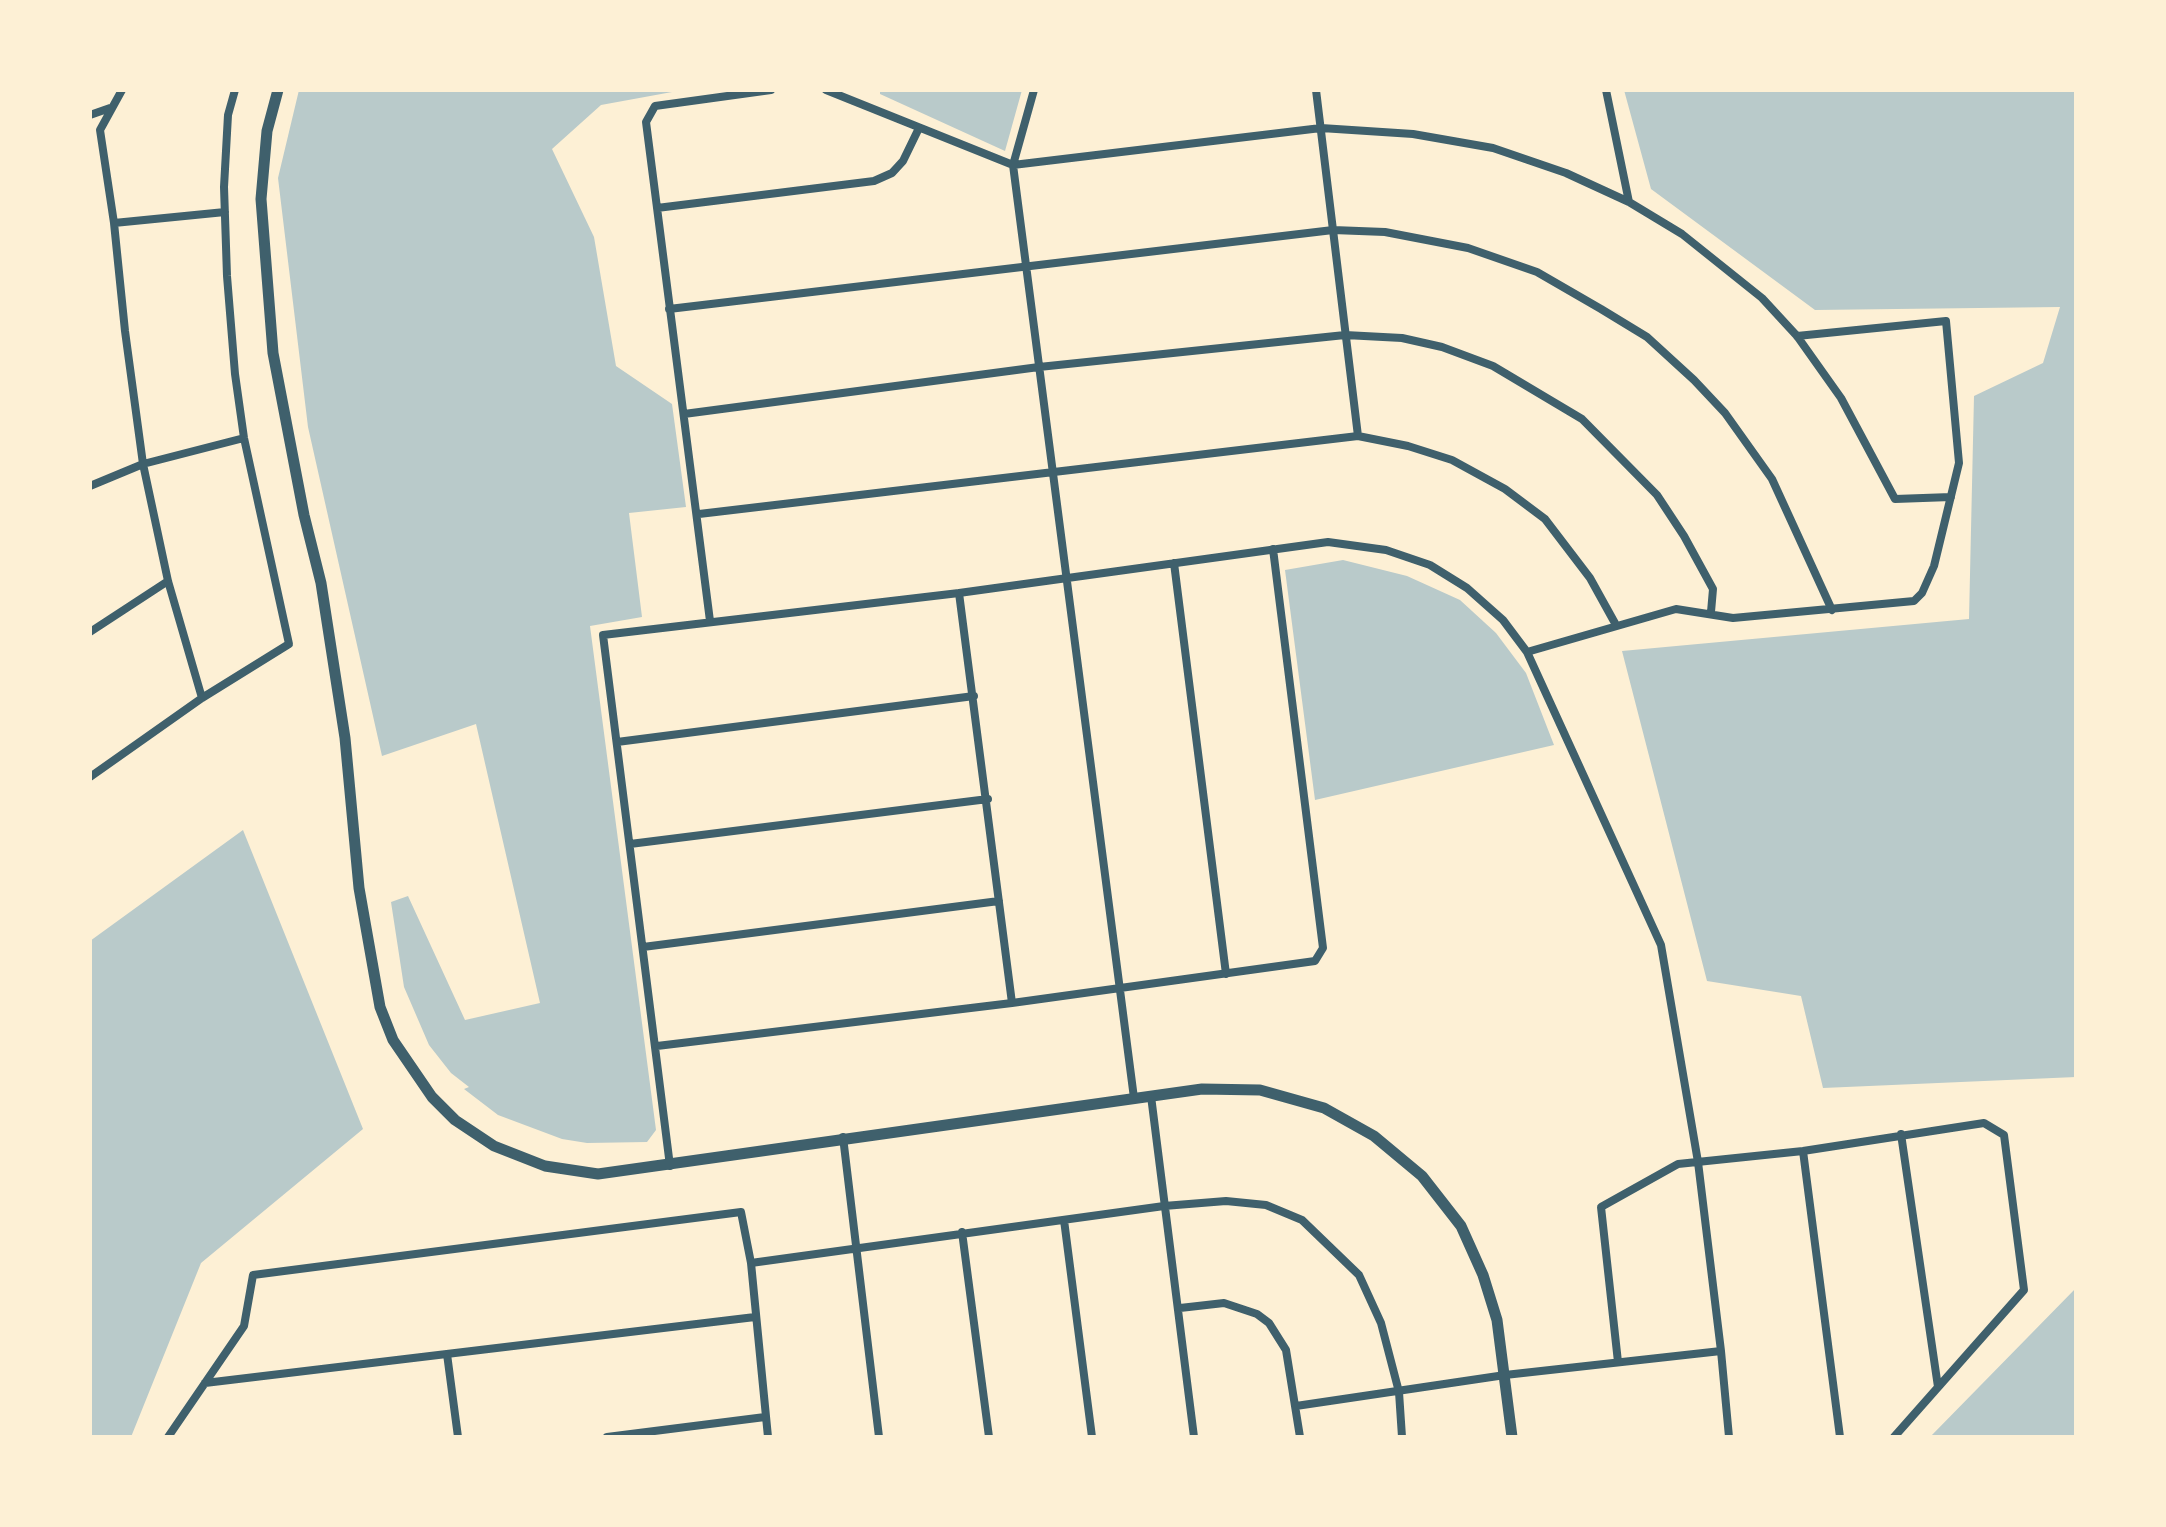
<!DOCTYPE html>
<html>
<head>
<meta charset="utf-8">
<style>
	body { margin:0 }
	#map { position:relative; width:2166px; height:1527px; overflow:hidden; background:#fdf0d5; font-family:Inter,sans-serif }
	canvas { display:block }
	.frame { position:absolute; inset:0; border:92px solid #fdf0d5; pointer-events:none }
</style>
</head>
<body>
<div id="map">
<canvas width="2166" height="1527"></canvas>
<div class="frame"></div>
</div>
<script>
const ctx = document.querySelector('canvas').getContext('2d');
ctx.lineJoin = 'round';
function fill(path, color) { ctx.fillStyle = color; ctx.fill(path, 'evenodd'); }
const poly = rows => new Path2D(rows.map(r => 'M' + r).join(''));
function trace(path, color, width, dash) { ctx.strokeStyle = color; ctx.lineWidth = width; ctx.lineCap = dash ? 'butt' : 'round'; ctx.setLineDash(dash || []); ctx.stroke(path); }
fill(poly([
	[299,90,683,90,601,105,552,149,594,237,616,366,672,404,686,507,629,513,642,617,590,626,656,1130,647,1142,587,1143,562,1139,498,1115,464,1089,469,1087,451,1073,429,1045,404,987,391,902,408,896,465,1020,540,1003,476,724,382,756,308,427,278,178],
	[880,90,1022,90,1005,151,880,94],
	[1624,90,2076,90,2076,1077,1823,1088,1801,996,1707,981,1622,651,1969,619,1974,396,2043,363,2060,307,1815,310,1651,189],
	[1343,560,1407,576,1460,600,1496,633,1526,673,1554,745,1315,800,1285,570],
	[243,830,363,1129,201,1263,131,1437,90,1437,90,941],
	[2076,1288,2076,1437,1930,1437]
]), '#b9caca');
trace(poly([
	[122,90,100,130,114,223,125,331,143,464,168,581,202,698],
	[826,90,1013,165,1321,128,1413,134,1493,148,1566,173,1629,202,1682,234,1762,298,1797,336,1841,398,1895,499,1951,497],
	[1034,90,1013,165,1134,1098],
	[1316,90,1358,436],
	[1606,90,1629,202],
	[90,115,110,108],
	[657,208,874,181,892,173,903,161,919,128],
	[114,223,225,212],
	[669,309,1333,230,1385,232,1468,248,1537,272,1601,309,1647,337,1694,380,1725,413,1772,479,1832,610],
	[684,414,1039,367,1345,335,1402,338,1442,347,1493,366,1582,419,1657,495,1684,536,1713,589,1711,612],
	[90,486,143,464,244,438],
	[699,514,1358,436,1408,446,1452,460,1505,489,1545,519,1590,578,1616,625],
	[1174,563,1226,974],
	[959,593,1012,1003],
	[710,621,646,122,655,106,771,90],
	[90,632,168,581],
	[1527,652,1676,609,1733,618,1914,601,1922,593,1934,566,1959,463,1946,321,1797,336],
	[617,742,974,696],
	[90,777,202,698,289,644,244,438,235,374,227,276,224,187,228,115,235,90],
	[630,844,988,799],
	[643,947,999,901],
	[657,1046,1012,1003,1315,961,1323,948,1273,549],
	[1151,1096,1194,1437],
	[1901,1134,1938,1387],
	[843,1137,879,1437],
	[1803,1151,1840,1437],
	[670,1166,603,635,959,593,1328,542,1386,550,1430,565,1467,588,1503,620,1527,652,1661,945,1698,1162,1721,1351,1505,1375,1296,1406],
	[1064,1220,1092,1437],
	[962,1232,989,1437],
	[751,1263,1164,1206,1226,1201,1266,1205,1302,1220,1359,1275,1381,1323,1399,1392,1402,1437],
	[1180,1308,1224,1303,1257,1314,1269,1323,1286,1350,1300,1437],
	[1721,1351,1729,1437],
	[447,1354,458,1437],
	[1618,1362,1601,1207,1678,1164,1803,1151,1984,1123,2004,1135,2024,1290,1894,1437],
	[205,1383,755,1317],
	[168,1437,244,1326,253,1275,741,1212,751,1263,768,1437],
	[607,1437,765,1417]
]), '#3f606c', 8);
trace(poly([
	[278,90,267,131,261,199,273,353,304,515,321,583,345,738,359,888,380,1007,393,1040,432,1097,455,1120,494,1146,545,1166,598,1174,1202,1089,1260,1090,1324,1108,1374,1136,1422,1176,1461,1226,1483,1275,1497,1320,1512,1437]
]), '#3f606c', 11);
</script>
</body>
</html>
